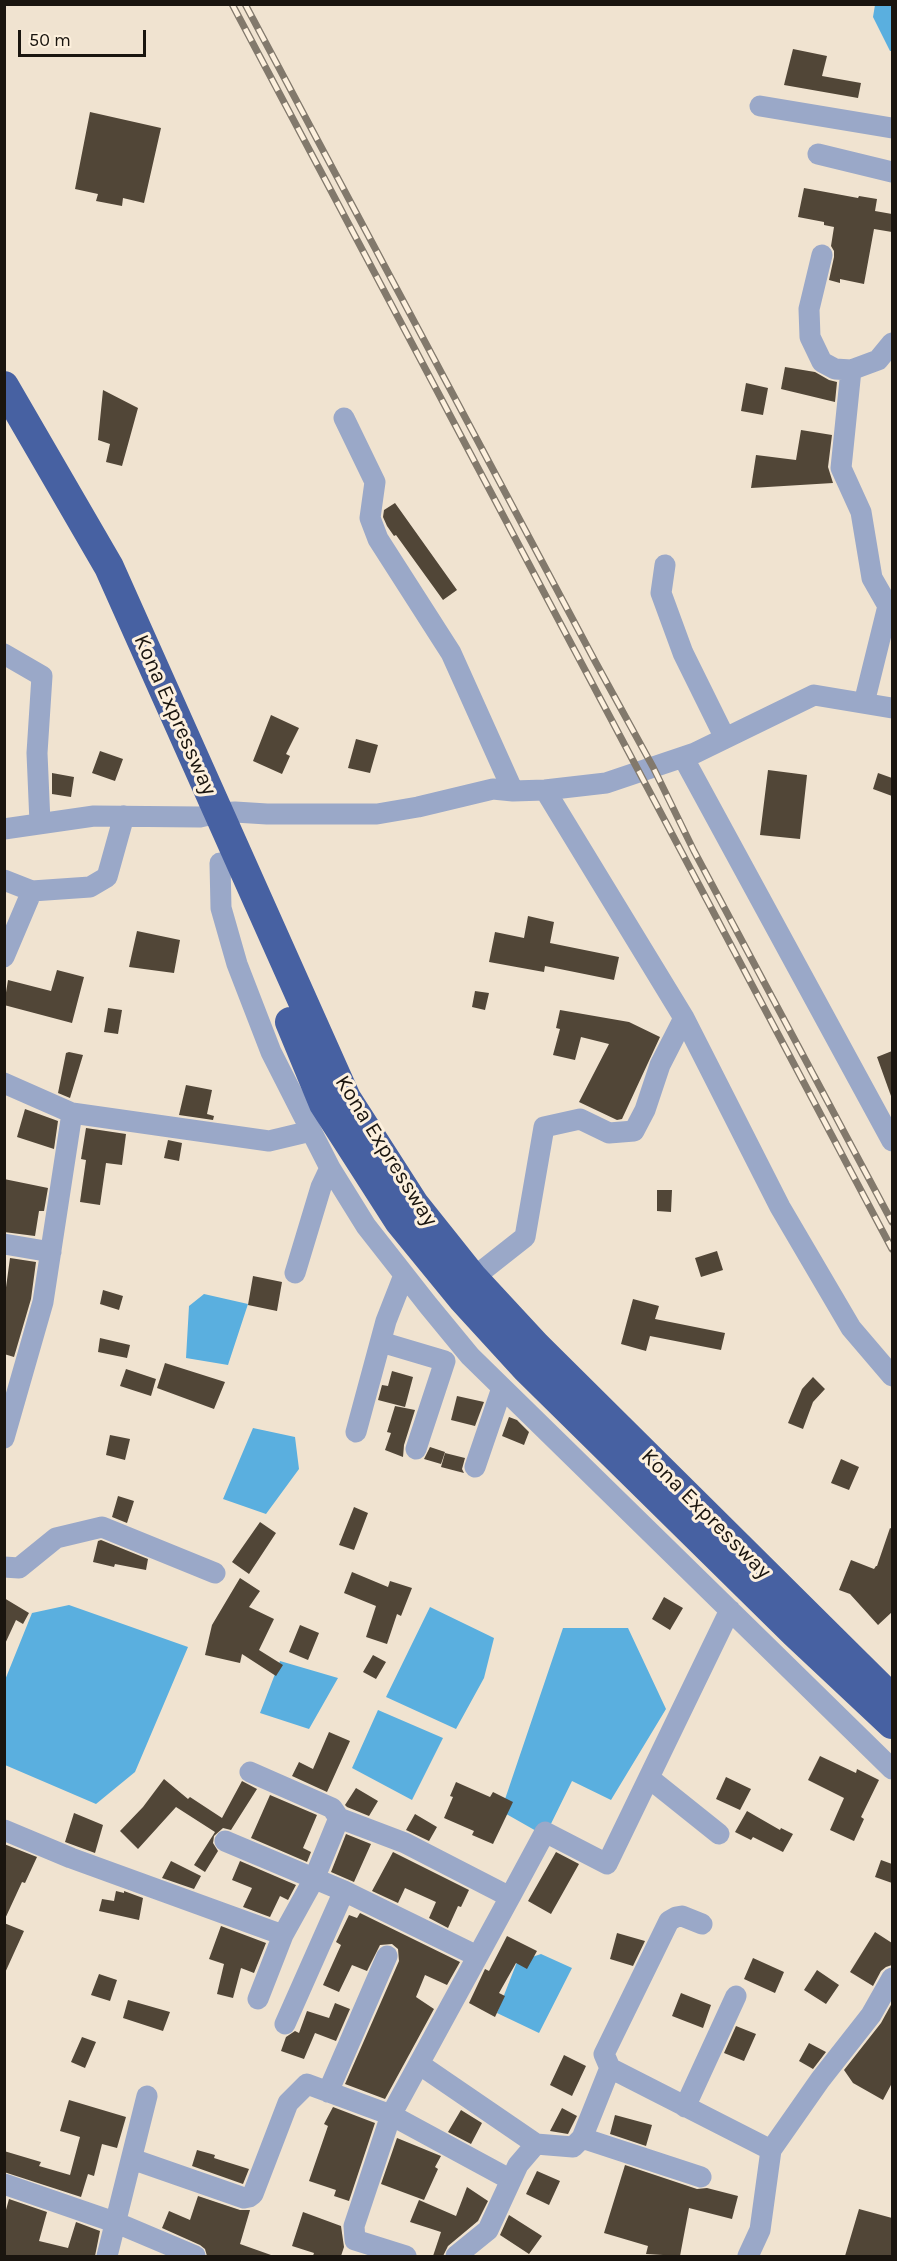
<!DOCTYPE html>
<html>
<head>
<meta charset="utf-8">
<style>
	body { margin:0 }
	#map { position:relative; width:897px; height:2261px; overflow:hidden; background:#f0e3d0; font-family:Karla,sans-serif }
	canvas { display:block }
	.frame { position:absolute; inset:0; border:6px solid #1a150f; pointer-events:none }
	.scale { position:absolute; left:18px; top:30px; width:128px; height:27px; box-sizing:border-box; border:3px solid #1a150f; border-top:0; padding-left:8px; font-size:18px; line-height:21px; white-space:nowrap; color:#1a150f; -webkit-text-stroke:4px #fdf0dd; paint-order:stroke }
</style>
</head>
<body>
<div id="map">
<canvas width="897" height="2261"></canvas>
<div class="frame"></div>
<div class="scale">50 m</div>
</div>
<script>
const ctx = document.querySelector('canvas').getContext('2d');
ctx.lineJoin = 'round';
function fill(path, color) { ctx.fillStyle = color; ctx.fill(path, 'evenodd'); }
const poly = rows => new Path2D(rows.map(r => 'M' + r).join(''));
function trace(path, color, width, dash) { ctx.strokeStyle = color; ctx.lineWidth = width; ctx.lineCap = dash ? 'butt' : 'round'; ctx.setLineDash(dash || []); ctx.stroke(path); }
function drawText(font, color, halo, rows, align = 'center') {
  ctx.font = font + ' Karla,sans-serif'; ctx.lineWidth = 6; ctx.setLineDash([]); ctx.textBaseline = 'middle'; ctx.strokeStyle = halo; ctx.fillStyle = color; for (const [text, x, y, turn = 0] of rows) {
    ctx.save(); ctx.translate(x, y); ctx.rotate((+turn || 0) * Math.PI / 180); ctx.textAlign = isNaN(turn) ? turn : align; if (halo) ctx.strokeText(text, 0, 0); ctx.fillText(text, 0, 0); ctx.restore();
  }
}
fill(poly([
	[875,5,892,5,892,51,890,51,873,17],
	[204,1294,248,1304,228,1365,186,1358,189,1306],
	[253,1428,295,1437,299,1469,266,1514,223,1499],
	[69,1605,188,1647,135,1772,96,1804,5,1765,5,1680,32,1613],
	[430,1607,494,1638,484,1678,456,1729,386,1697],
	[563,1628,628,1628,666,1709,611,1800,572,1781,545,1836,501,1811],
	[280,1661,338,1678,309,1729,260,1713],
	[378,1710,443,1738,412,1800,352,1768],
	[541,1954,572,1968,539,2033,497,2013,517,1962]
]), '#5aafdf');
fill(poly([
	[793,49,827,56,822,76,861,83,858,98,784,85],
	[90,112,161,128,144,203,123,198,122,206,96,201,98,194,75,189],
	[804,188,858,198,859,196,877,199,875,211,892,214,892,232,874,229,864,284,840,279,840,283,829,280,834,257,834,251,831,246,834,227,824,225,824,222,798,217],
	[785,367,815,372,829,380,837,382,835,402,781,389],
	[746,383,768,388,763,415,741,411],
	[103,390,138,408,122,466,106,462,110,444,98,440],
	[801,430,832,435,828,467,833,483,751,488,756,455,796,460],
	[395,503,457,590,443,600,396,535,394,536,387,526,383,517,384,510],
	[271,715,299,728,286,754,290,756,282,774,253,761],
	[356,739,378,745,370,773,348,768],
	[100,751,123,759,115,781,92,773],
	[768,770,807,775,800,839,760,835],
	[52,773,74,777,71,797,52,794],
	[878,773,892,778,892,796,873,789],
	[528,916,554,922,550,943,619,957,614,980,545,966,544,972,489,962,495,932,524,938],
	[137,931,180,940,174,973,129,967],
	[57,970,84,977,72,1023,4,1005,8,980,51,991],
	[475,991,489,993,485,1010,472,1007],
	[108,1008,122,1010,118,1034,104,1032],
	[560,1010,629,1022,660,1037,622,1119,617,1120,579,1102,609,1044,581,1037,575,1060,553,1055,560,1029,556,1028],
	[892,1051,892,1096,891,1096,877,1057],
	[69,1052,83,1055,70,1098,58,1093,66,1053],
	[186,1085,212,1090,207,1114,214,1116,213,1120,179,1115],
	[25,1109,58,1121,54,1149,17,1137],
	[86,1128,126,1134,122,1165,106,1163,100,1205,80,1202,86,1160,81,1159],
	[168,1140,182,1143,179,1161,164,1158],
	[4,1179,48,1188,44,1211,39,1211,35,1236,4,1232],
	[657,1190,672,1190,671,1212,657,1211],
	[717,1251,723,1270,701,1277,695,1258],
	[10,1258,36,1262,31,1299,14,1357,4,1354,4,1302],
	[253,1276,282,1282,277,1311,248,1305],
	[103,1290,123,1296,119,1310,100,1304],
	[633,1299,659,1306,655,1319,725,1333,721,1350,650,1336,646,1351,621,1344],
	[100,1338,130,1345,127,1358,98,1352],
	[165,1363,225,1382,214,1409,157,1388],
	[126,1369,156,1379,151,1396,120,1386],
	[392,1371,413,1377,405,1407,378,1400,382,1385,388,1386],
	[813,1377,825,1389,813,1402,803,1429,788,1423,802,1389],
	[457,1396,484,1402,475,1426,451,1420],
	[395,1406,415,1410,404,1445,403,1457,385,1450,391,1433,387,1432],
	[509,1417,517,1420,529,1432,524,1445,502,1436],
	[110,1435,130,1439,125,1460,106,1455],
	[430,1447,445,1452,441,1464,424,1459],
	[445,1453,465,1458,462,1469,464,1473,441,1467],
	[841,1459,859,1467,849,1490,831,1483],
	[118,1496,134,1501,127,1523,112,1517],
	[354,1507,368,1513,354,1550,339,1545],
	[260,1522,276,1533,249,1574,232,1562],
	[890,1528,892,1529,892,1612,878,1625,850,1594,839,1590,851,1560,874,1569,876,1566,877,1566],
	[101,1540,148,1559,146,1570,115,1564,114,1567,93,1562,98,1541],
	[352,1572,388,1587,390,1581,412,1588,401,1616,397,1614,387,1644,366,1637,376,1606,344,1593],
	[240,1578,260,1591,249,1607,274,1619,259,1650,283,1665,276,1676,242,1654,240,1663,205,1655,212,1625],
	[664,1597,683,1608,670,1630,652,1619],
	[4,1598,29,1613,23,1624,16,1620,4,1646],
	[300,1625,319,1633,308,1660,289,1652],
	[373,1655,386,1662,376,1679,363,1672],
	[329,1732,350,1741,327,1792,292,1776,299,1762,313,1769],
	[820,1756,856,1773,857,1769,879,1780,861,1817,864,1819,854,1841,830,1830,844,1798,808,1780],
	[726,1777,751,1789,740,1810,716,1799],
	[164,1779,188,1799,190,1797,222,1818,242,1781,257,1789,231,1830,223,1828,214,1836,213,1843,218,1851,205,1872,194,1865,215,1832,176,1807,138,1849,120,1831,143,1807],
	[456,1782,490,1797,493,1792,513,1802,493,1844,472,1835,474,1831,444,1818,453,1797,450,1796],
	[356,1788,378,1801,369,1816,347,1807,345,1805],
	[270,1795,317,1815,303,1848,311,1852,307,1862,251,1838],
	[747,1811,780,1830,781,1828,793,1834,783,1852,753,1837,751,1840,735,1832],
	[74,1813,103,1825,95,1853,65,1842],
	[415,1814,437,1827,429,1841,406,1830],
	[346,1834,371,1844,354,1882,331,1872],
	[4,1844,37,1857,25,1883,22,1882,4,1921],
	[393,1852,469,1890,461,1907,458,1906,448,1928,429,1918,436,1902,405,1888,398,1903,372,1891],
	[556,1852,579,1864,551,1914,528,1901],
	[881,1860,892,1864,892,1883,875,1877],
	[171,1861,201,1876,194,1889,162,1878],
	[240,1861,296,1885,288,1900,280,1896,270,1917,243,1907,252,1888,232,1880],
	[116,1891,124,1893,124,1891,143,1898,139,1920,99,1911,102,1899,114,1901],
	[360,1913,460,1962,447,1985,425,1975,416,1997,434,2009,385,2099,345,2084,399,1961,398,1949,392,1944,380,1945,367,1971,352,1965,339,1992,323,1985,341,1945,336,1942,349,1915,357,1918],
	[4,1923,24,1931,4,1975],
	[221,1926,266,1943,254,1973,241,1968,233,1998,217,1994,224,1964,209,1959],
	[875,1932,892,1943,892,1965,886,1967,881,1971,873,1986,850,1972],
	[617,1933,645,1941,633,1966,610,1959],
	[507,1936,537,1951,527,1969,516,1963,499,1993,505,1996,495,2017,469,2003,485,1969,489,1971],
	[753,1958,784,1972,775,1993,744,1979],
	[817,1970,839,1985,826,2004,804,1990],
	[99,1974,117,1980,110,2001,91,1995],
	[681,1993,711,2005,703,2028,672,2016],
	[128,2000,170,2012,163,2031,123,2018],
	[335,2003,350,2009,336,2041,315,2033,304,2059,281,2051,286,2037,295,2031,299,2033,307,2011,329,2018],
	[892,2003,892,2083,883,2100,853,2083,844,2070,881,2023],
	[736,2026,756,2034,744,2061,724,2053],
	[82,2037,96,2042,85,2068,71,2062],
	[809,2043,826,2052,813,2069,799,2061],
	[564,2055,586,2066,572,2096,550,2085],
	[69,2100,126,2117,117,2148,102,2144,94,2176,88,2174,81,2197,4,2172,4,2151,41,2162,39,2166,70,2175,80,2137,60,2131],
	[333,2107,375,2123,349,2201,334,2196,336,2190,309,2181,328,2126,324,2124],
	[562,2108,577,2116,568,2134,550,2131],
	[461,2110,482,2123,471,2144,448,2132],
	[615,2115,652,2125,646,2146,610,2134],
	[397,2138,441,2156,435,2167,438,2169,424,2200,381,2184],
	[197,2150,215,2155,214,2158,249,2169,243,2184,192,2166],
	[625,2165,697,2189,707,2188,738,2196,732,2219,689,2208,680,2256,646,2254,648,2246,604,2233],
	[537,2171,560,2181,549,2205,526,2194],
	[467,2187,488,2201,478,2221,448,2246,443,2256,433,2256,441,2232,410,2222,419,2200,456,2216],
	[198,2196,240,2210,250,2210,240,2244,271,2255,271,2256,207,2256,205,2249,200,2245,162,2228,169,2211,190,2220],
	[9,2199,47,2212,39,2241,68,2248,76,2222,100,2231,95,2256,4,2256,4,2217],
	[859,2209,892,2218,892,2256,845,2256],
	[303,2212,341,2226,344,2247,341,2256,313,2256,314,2253,292,2246],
	[509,2215,542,2236,529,2254,500,2235]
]), '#514637');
trace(poly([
	[760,106,892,128],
	[818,154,892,172],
	[822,255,809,309,810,337,822,362,835,369,851,370],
	[344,418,375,482,370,518,378,539,451,653,513,791],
	[665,565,661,593,683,653,725,738],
	[4,654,42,676,37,753,40,823],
	[864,703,888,606,872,578,861,512,841,468,851,370,878,360,892,343],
	[683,757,892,1141],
	[545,790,684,1018,780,1207,851,1328,892,1376],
	[4,829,94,816,200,817,218,813,235,812,267,814,377,814,418,807,493,789,513,791,545,790,606,783,695,753,814,695,892,708],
	[220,863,221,908,237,964,271,1052,330,1168,366,1226,428,1305,470,1356,892,1769],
	[4,880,32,891,90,887,107,877,124,816],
	[4,957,32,891],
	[4,1083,72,1113,269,1141,311,1131],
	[4,1244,51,1252],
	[295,1273,321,1187,330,1168],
	[473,1278,525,1237,544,1127,580,1119,609,1133,634,1131,645,1110,660,1065,684,1018],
	[381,1342,445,1361,416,1449],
	[356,1432,386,1321,404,1275],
	[4,1438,43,1302,72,1113],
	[475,1467,502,1388],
	[4,1567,19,1568,56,1538,102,1527,215,1573],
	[250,1772,332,1808,339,1818,405,1843,510,1897,391,2115,354,2226,355,2240,406,2256],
	[649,1778,719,1834],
	[4,1830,71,1858,283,1935],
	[225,1841,344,1891,477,1956],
	[510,1897,545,1832,607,1864,730,1610],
	[258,1999,283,1935,314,1879,339,1818],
	[285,2024,344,1891],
	[419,2064,536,2144],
	[610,2068,604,2054,669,1921,676,1917,682,1916,702,1924],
	[328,2092,387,1956],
	[685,2107,736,1996],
	[582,2138,701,2177],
	[132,2159,244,2198,249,2197,253,2194,288,2103,307,2084,391,2115,511,2180],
	[4,2184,117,2223,195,2256],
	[107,2256,147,2096],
	[456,2256,488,2230,518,2165,536,2144,573,2147,582,2138,610,2068,771,2150],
	[748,2256,760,2230,771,2150,820,2080,871,2015,892,1978]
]), '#9aa8c8', 21);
trace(poly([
	[4,386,109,567,346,1098,414,1204,473,1278,536,1346,892,1699],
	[290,1022,324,1104,399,1221,462,1298,527,1369,795,1633,892,1724]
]), '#4761a2', 30);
const rail = poly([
	[232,4,892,1249],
	[245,4,596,663,653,767,694,851,892,1222]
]);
trace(rail, '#82796c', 7);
trace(rail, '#fdf0dd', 4.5, [14]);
drawText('22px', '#1a150f', '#fdf0dd', [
	["Kona Expressway",175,715,66],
	["Kona Expressway",386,1151,58],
	["Kona Expressway",706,1514,45]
]);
</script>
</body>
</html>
